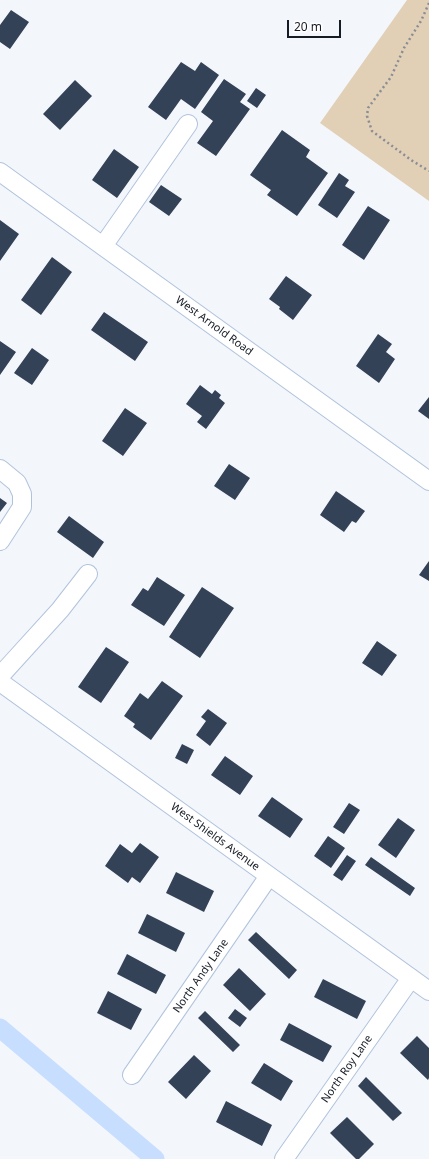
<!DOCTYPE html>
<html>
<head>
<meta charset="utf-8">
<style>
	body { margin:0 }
	#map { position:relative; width:429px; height:1159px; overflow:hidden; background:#f3f7fc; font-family:"Noto Sans",sans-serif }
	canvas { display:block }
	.scale { position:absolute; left:287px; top:20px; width:54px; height:18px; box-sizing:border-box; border:2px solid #161c25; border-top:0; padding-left:5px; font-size:12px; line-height:14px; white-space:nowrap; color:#161c25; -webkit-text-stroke:3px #fff; paint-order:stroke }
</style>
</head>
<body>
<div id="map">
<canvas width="429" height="1159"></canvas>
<div class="scale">20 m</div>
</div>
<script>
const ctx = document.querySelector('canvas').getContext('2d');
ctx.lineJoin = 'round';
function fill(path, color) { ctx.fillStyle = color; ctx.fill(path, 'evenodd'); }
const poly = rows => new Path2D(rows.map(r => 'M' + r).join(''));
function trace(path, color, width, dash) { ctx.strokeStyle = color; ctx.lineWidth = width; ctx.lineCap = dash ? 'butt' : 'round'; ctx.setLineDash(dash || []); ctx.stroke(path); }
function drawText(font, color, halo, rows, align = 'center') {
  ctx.font = font + ' "Noto Sans",sans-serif'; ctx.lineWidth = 4; ctx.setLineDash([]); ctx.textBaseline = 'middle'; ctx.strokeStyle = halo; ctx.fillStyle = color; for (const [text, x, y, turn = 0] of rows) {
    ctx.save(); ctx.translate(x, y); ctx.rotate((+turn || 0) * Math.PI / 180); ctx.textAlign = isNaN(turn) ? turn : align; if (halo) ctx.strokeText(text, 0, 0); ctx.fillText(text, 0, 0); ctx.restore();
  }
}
fill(poly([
	[407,0,429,0,429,201,320,123]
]), '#e1cfb6');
trace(poly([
	[0,1028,155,1159]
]), '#c7defe', 19);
fill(poly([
	[11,10,29,22,10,49,0,42,0,25],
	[181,62,195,71,201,62,219,75,195,109,181,99,166,120,148,107],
	[224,79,246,94,240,102,250,109,216,156,197,143,213,121,201,112],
	[75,80,92,96,60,130,43,114],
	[256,88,266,95,257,108,247,101],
	[282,130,310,150,306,157,328,173,297,216,267,195,271,190,250,175],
	[114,149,139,167,117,198,92,180],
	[339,173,349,180,345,186,355,192,337,218,318,205],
	[161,185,182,199,169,216,149,202],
	[368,206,390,220,364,260,342,245],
	[0,220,19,234,0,261],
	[52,257,72,272,41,315,21,300],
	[286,276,312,295,293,320,279,309,280,307,269,299],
	[104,312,148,342,135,361,91,330],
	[378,334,392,344,386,352,395,359,379,383,356,366],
	[0,341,16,352,0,375],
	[32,348,49,360,32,385,14,373],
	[200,385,212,394,215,390,221,395,219,398,225,403,206,429,197,422,202,416,186,404],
	[429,397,429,419,418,411],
	[125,408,147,423,123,456,102,441],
	[229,464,250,478,235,500,214,486],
	[336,491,365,511,356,523,352,521,344,532,320,515],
	[0,498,7,503,0,512],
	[69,516,104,542,93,558,57,532],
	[429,561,429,581,419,575],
	[157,577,185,595,164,626,131,605,143,588,148,591],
	[202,587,234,608,200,658,169,637],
	[377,641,397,655,382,676,362,663],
	[106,647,129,662,101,703,78,687],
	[162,681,183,696,151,740,133,727,135,724,124,716,140,693,148,699],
	[208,709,227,723,210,746,196,735,206,721,201,717],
	[182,744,194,750,187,764,175,758],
	[225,756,253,776,240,795,211,775],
	[272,797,303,819,290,838,258,816],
	[349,803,360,810,344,834,333,827],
	[398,818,415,830,396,858,378,845],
	[328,836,345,848,331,868,314,856],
	[140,843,159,857,140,883,132,877,128,883,105,866,120,844,132,853],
	[347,855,356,861,342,881,333,875],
	[371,857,415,888,410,896,365,865],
	[176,872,214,891,204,912,166,893],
	[147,914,185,933,176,952,138,933],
	[256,932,297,970,289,979,248,940],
	[127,954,166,975,156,994,117,974],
	[239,968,266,994,250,1011,223,985],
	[323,979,366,1001,357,1019,314,997],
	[108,991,142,1009,131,1030,97,1013],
	[235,1009,247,1018,240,1027,228,1018],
	[205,1011,240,1045,233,1052,198,1018],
	[289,1023,332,1046,323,1062,280,1040],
	[417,1036,429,1048,429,1078,428,1080,400,1053],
	[194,1055,211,1071,186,1099,168,1082],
	[264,1063,293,1081,281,1101,251,1083],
	[366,1077,402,1113,393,1121,358,1086],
	[226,1101,272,1125,262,1146,216,1122],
	[347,1117,374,1144,359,1159,356,1159,330,1133]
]), '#344257');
const minor = poly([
	[0,172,429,481],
	[103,246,188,124],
	[0,469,17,483,22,494,22,507,0,541],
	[0,676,60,610,88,574],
	[0,682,429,991],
	[132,1075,269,876],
	[284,1159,411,978]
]);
trace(minor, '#b1c3dc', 20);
trace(poly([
	[429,3,421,21,404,48,391,77,368,108,367,116,372,131,411,160,429,171]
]), '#898e95', 2.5, [2, 3]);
trace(minor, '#fff', 18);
drawText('11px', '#161c25', '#fff', [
	["West Arnold Road",214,326,36],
	["West Shields Avenue",215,837,36],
	["North Andy Lane",201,976,-55],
	["North Roy Lane",347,1069,-55]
]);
</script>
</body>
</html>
